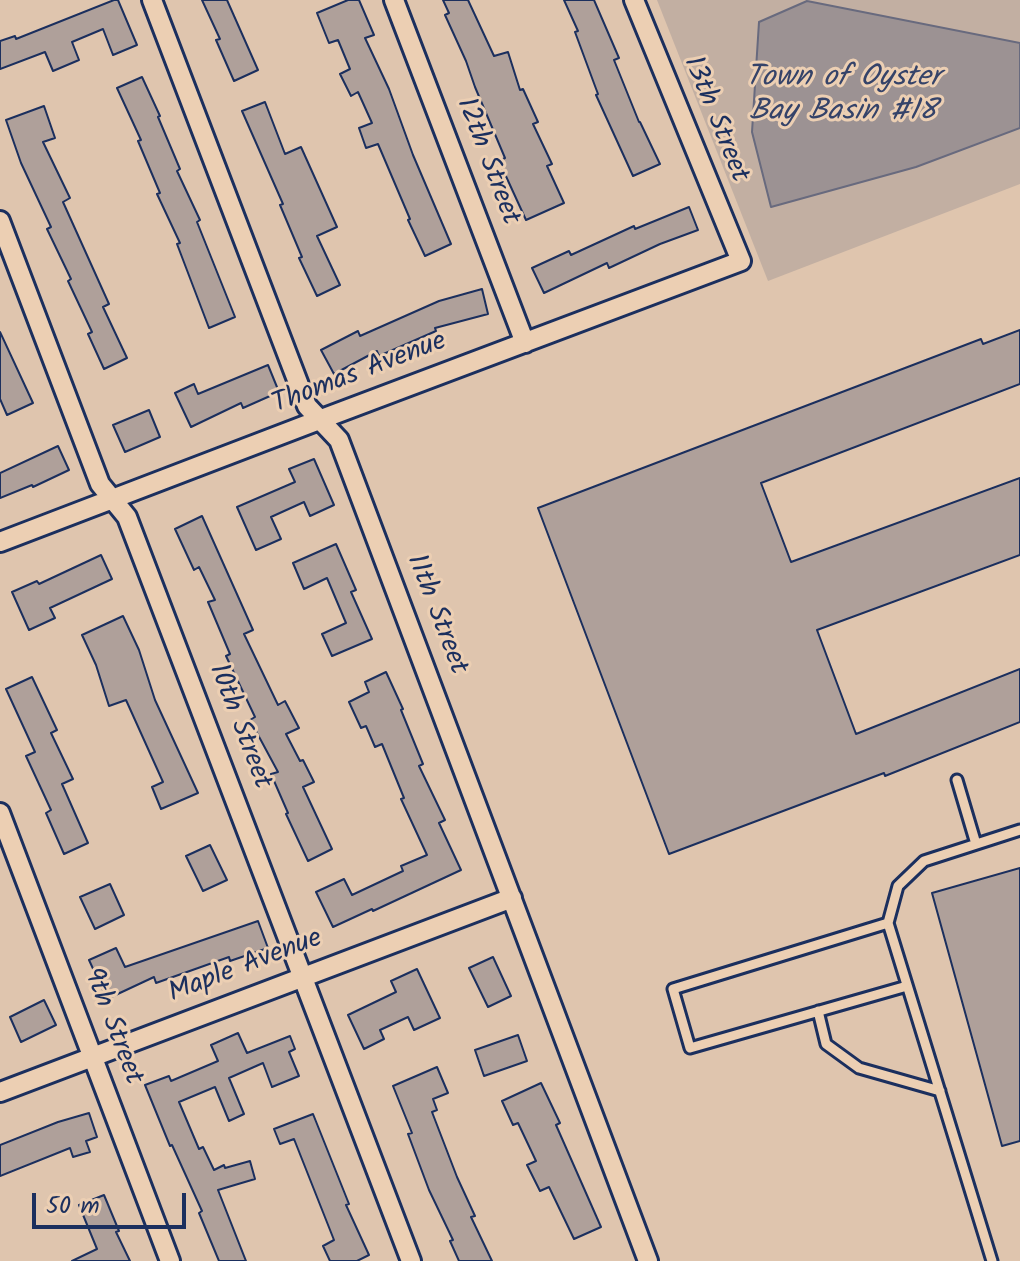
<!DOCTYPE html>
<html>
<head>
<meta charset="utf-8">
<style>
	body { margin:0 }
	#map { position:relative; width:1020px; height:1261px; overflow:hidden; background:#dfc5ae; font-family:Kalam,sans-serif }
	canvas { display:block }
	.scale { position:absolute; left:32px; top:1193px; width:154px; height:36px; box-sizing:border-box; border:4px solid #1b2f5e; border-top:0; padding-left:10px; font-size:24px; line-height:28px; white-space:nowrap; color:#1b2f5e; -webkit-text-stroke:6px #eccfb3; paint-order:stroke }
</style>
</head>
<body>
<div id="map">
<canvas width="1020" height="1261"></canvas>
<div class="scale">50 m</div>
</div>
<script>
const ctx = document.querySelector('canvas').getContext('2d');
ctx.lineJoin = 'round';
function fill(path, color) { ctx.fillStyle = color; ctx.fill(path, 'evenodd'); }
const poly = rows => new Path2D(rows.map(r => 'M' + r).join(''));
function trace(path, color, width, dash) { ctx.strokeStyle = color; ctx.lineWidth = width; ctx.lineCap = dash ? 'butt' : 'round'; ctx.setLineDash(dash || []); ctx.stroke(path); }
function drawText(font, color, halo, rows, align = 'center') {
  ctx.font = font + ' Kalam,sans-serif'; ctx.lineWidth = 6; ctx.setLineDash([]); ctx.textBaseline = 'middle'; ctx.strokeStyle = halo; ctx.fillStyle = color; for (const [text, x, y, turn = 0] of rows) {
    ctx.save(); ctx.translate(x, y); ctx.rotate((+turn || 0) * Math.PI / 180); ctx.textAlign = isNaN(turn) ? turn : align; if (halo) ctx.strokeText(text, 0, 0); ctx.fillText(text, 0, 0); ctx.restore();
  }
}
fill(poly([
	[657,0,1020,0,1020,184,768,281]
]), '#c2afa2');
const water = poly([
	[807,1,1020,43,1020,128,916,167,771,207,752,132,759,22,807,1]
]);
fill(water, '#9c9293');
trace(water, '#686a7e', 2);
const building = poly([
	[114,0,118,0,137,45,113,55,103,29,72,42,79,60,53,71,45,52,0,69,0,41,15,36,16,39,114,0],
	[202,0,227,0,258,70,234,81,216,40,220,39,202,0],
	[348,0,359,0,374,35,365,38,389,89,413,155,451,244,425,256,408,220,410,219,378,144,366,148,359,128,372,123,358,92,351,96,340,74,350,69,338,40,329,43,317,13,348,0],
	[443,0,468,0,494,56,508,52,520,90,523,89,538,122,533,124,552,164,547,166,564,203,526,220,499,161,505,158,475,87,466,61,445,15,449,13,443,0],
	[564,0,594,0,619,58,614,60,639,122,640,122,660,164,633,176,596,95,598,94,595,86,575,32,578,31,564,0],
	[142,77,160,116,158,117,180,169,177,171,200,220,197,222,235,317,209,328,177,244,180,243,157,194,160,193,138,141,141,140,117,88,142,77],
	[265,102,285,154,301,147,337,227,317,236,340,285,317,296,299,258,302,257,280,205,283,204,242,111,265,102],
	[44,106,55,138,43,142,70,198,63,202,109,304,103,307,127,358,104,369,88,334,92,332,68,281,71,279,47,229,51,227,21,163,6,120,44,106],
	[689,207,698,230,660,244,609,268,607,263,544,293,532,268,569,251,571,255,634,226,635,229,689,207],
	[482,289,488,314,435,328,436,331,379,356,377,351,334,374,321,350,358,331,360,336,439,301,482,289],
	[1020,330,1020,384,761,483,791,562,1020,478,1020,555,817,630,856,734,1020,669,1020,722,885,776,884,773,669,854,538,508,981,339,983,344,1020,330],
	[0,332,33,403,7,415,0,399,0,332],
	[268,365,279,392,243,408,241,403,191,427,175,393,194,384,198,394,268,365],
	[149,410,160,437,125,452,113,425,149,410],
	[58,446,69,470,33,487,32,485,0,498,0,473,58,446],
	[314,459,334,505,310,516,304,502,271,517,281,539,256,550,237,507,295,482,289,469,314,459],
	[202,516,253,630,244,634,278,705,285,701,299,728,286,734,300,761,303,760,314,782,303,787,332,849,308,861,286,814,288,813,271,774,278,772,250,720,255,717,226,656,230,654,208,602,215,600,199,567,194,570,175,529,202,516],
	[336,544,356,590,351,592,372,639,332,656,322,634,346,623,327,578,304,589,293,563,336,544],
	[101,555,112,579,50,608,55,618,29,630,12,592,37,581,39,584,101,555],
	[123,616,139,650,155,700,198,793,161,809,152,787,163,782,126,700,109,706,96,665,82,635,123,616],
	[386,672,403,709,401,710,423,764,419,766,445,820,439,823,461,870,373,911,372,909,333,927,316,892,344,879,352,895,403,871,401,866,427,855,401,799,404,798,382,744,375,747,366,726,361,728,349,702,369,692,365,682,386,672],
	[32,677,57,730,51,733,73,779,62,784,88,843,64,854,46,813,51,810,26,756,35,752,6,689,32,677],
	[210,845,227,880,203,891,186,856,210,845],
	[1020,868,1020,1141,1002,1146,932,893,1020,868],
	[110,884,124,915,95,929,80,897,110,884],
	[258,921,268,948,230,961,229,957,156,983,154,977,107,999,89,960,116,948,125,967,258,921],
	[493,957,511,996,488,1007,469,968,493,957],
	[417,969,440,1018,414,1030,408,1017,380,1030,384,1039,364,1049,348,1015,396,992,391,981,417,969],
	[44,1000,56,1025,21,1042,10,1017,44,1000],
	[238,1033,247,1053,290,1036,295,1049,289,1052,299,1076,272,1087,263,1063,229,1078,244,1114,229,1121,215,1087,179,1102,199,1149,203,1147,214,1170,224,1165,225,1168,250,1161,255,1179,218,1190,246,1261,219,1261,199,1213,202,1211,172,1145,170,1146,145,1085,169,1076,171,1081,218,1061,211,1045,238,1033],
	[518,1035,527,1061,484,1076,475,1050,518,1035],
	[437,1067,448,1093,433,1099,437,1110,432,1112,457,1177,475,1216,471,1217,492,1261,459,1261,450,1241,453,1240,429,1190,408,1134,412,1133,393,1086,437,1067],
	[541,1083,560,1123,556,1125,601,1227,574,1239,549,1187,540,1191,527,1165,536,1161,518,1123,513,1125,502,1101,541,1083],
	[89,1113,97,1137,86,1141,90,1152,73,1157,70,1148,0,1176,0,1145,58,1122,89,1113],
	[313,1114,349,1204,346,1205,369,1255,357,1261,330,1261,323,1246,334,1240,294,1139,280,1144,274,1129,313,1114],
	[104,1195,119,1231,116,1232,130,1261,72,1261,97,1249,79,1205,104,1195]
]);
fill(building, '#afa09a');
trace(building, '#1b2f5e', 2);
const lane = poly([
	[957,780,976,844],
	[888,923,673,989,690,1048,907,986],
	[818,1011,826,1044,859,1068,940,1091],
	[992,1261,888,923,898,886,924,861,1020,830]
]);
const street = poly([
	[152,0,307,406,339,440,648,1261],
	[394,0,525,343],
	[0,221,100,484,127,517,411,1261],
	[0,542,319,420,741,261,634,0],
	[0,813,170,1261],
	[0,1092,512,898]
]);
trace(lane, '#1b2f5e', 15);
trace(street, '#1b2f5e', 24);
trace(lane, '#eccfb3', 9);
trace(street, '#eccfb3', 18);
drawText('28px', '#1b2f5e', '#eccfb3', [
	["13th Street",714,120,68],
	["12th Street",486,162,69],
	["Thomas Avenue",360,375,-21],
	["11th Street",435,615,69],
	["10th Street",238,727,69],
	["Maple Avenue",246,968,-21],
	["9th Street",111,1027,69]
]);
drawText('italic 30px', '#354369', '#eccfb3', [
	["Town of Oyster",843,80],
	["Bay Basin #18",843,114]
]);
</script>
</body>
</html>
